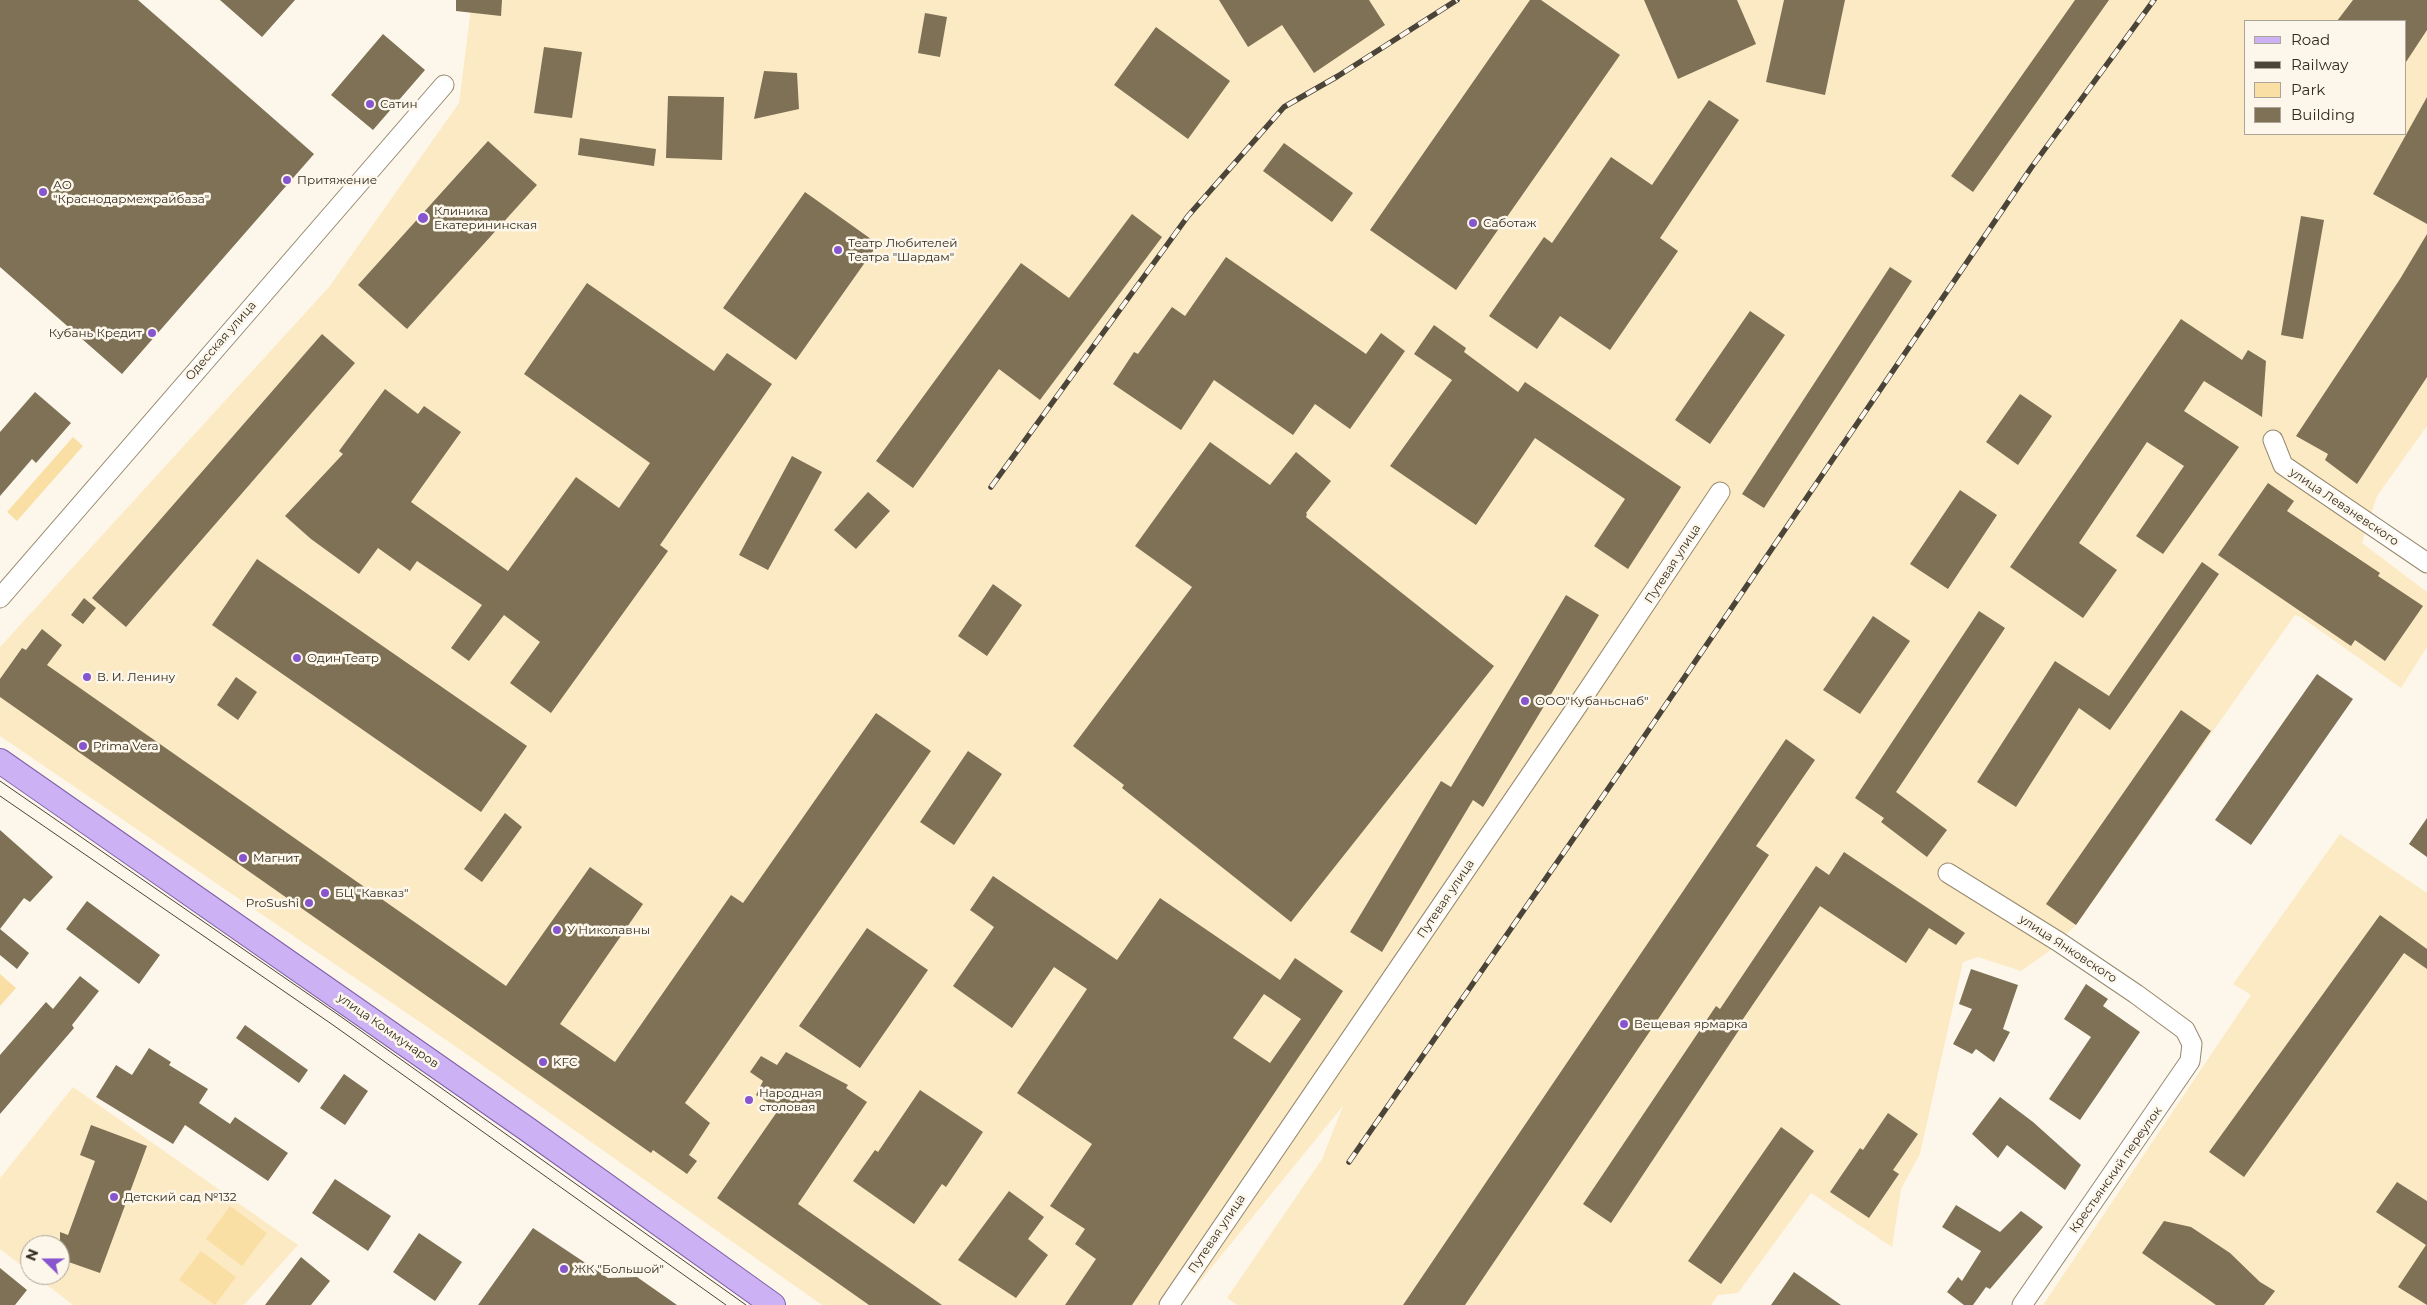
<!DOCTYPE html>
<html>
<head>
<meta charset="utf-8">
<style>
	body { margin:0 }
	#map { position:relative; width:2427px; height:1305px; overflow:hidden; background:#fdf7eb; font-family:Montserrat,sans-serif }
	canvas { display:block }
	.legend { position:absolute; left:2244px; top:20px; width:162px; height:115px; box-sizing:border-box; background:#fdf7eb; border:1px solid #aba599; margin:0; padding:6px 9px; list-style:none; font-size:15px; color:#312b1f }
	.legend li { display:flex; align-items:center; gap:10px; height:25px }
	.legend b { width:25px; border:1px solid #aba599 }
	.north { position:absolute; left:20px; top:1235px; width:50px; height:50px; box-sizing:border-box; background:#fdf7eb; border:1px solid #aba599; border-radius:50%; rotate:292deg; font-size:14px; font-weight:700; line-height:20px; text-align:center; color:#312b1f }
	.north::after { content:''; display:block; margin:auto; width:18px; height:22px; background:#8755cd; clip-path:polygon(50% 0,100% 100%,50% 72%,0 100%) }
</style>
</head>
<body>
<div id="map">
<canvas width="2427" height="1305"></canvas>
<ul class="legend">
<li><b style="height:6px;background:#ccb1f5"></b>Road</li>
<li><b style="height:6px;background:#4b4539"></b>Railway</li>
<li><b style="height:14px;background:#fadfa4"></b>Park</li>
<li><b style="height:14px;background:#7e7155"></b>Building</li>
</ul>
<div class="north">N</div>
</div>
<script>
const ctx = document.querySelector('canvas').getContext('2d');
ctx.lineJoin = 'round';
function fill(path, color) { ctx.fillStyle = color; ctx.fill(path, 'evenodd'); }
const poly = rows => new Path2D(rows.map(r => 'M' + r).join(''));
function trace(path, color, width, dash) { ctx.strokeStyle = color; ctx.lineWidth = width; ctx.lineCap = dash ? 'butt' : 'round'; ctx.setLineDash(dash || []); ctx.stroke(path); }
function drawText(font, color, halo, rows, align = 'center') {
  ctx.font = font + ' Montserrat,sans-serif'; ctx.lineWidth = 5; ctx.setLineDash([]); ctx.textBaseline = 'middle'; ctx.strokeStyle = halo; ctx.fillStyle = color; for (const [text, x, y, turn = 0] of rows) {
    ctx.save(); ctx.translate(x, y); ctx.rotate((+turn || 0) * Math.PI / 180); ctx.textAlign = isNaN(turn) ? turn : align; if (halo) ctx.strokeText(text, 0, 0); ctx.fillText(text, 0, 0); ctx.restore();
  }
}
fill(poly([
	[472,0,2427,0,2427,426,2377,496,2362,543,2427,592,2427,647,2401,688,2301,617,2295,615,2076,925,2048,952,2021,971,1978,957,1963,962,1920,1154,1901,1189,1892,1247,1811,1193,1738,1293,1718,1295,1711,1305,1237,1305,1227,1298,1322,1159,1343,1106,1181,1305,822,1305,455,1046,0,736,0,647,329,287,459,103],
	[2246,21,2406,21,2406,134,2246,134],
	[2340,834,2427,893,2427,1305,2043,1305,2251,995,2233,984],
	[73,1087,298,1245,244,1305,73,1305,34,1275,60,1275,60,1245,30,1245,30,1272,0,1249,0,1178]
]), '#fceac4');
fill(poly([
	[73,437,83,446,17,521,7,512],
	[0,974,16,988,0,1006],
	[230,1206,267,1233,242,1266,206,1239],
	[201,1251,236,1277,215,1305,179,1280]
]), '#fadfa4');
fill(poly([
	[0,0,138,0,314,154,122,374,0,267],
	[220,0,295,0,262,37],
	[456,0,502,0,501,16,456,11],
	[1219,0,1369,0,1385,25,1314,73,1282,25,1248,47],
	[1530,0,1541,0,1620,55,1456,290,1370,230],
	[1644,0,1737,0,1756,44,1678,79],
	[1784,0,1845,0,1825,95,1766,82],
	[2075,0,2109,0,1973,192,1951,176],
	[2353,0,2427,0,2427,30,2406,62,2406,21,2337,21],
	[925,13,947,17,940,57,918,53],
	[1156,27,1230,81,1188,139,1114,85],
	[383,34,425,70,373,130,331,95],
	[544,47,582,52,572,118,534,113],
	[764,71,797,73,799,109,754,119],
	[668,96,724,97,722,160,666,158],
	[2427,97,2427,224,2373,194],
	[1709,100,1739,120,1660,238,1678,251,1610,350,1560,316,1537,349,1489,316,1544,237,1552,243,1611,157,1652,185],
	[580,138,656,149,654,166,578,155],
	[488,141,537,185,407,329,358,285],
	[1284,143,1353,193,1332,222,1263,171],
	[805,192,878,244,796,360,723,308],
	[1132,214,1162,237,1040,400,999,369,913,488,876,461,1021,263,1069,298],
	[2301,216,2324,220,2303,339,2281,335],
	[2427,234,2427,377,2357,484,2325,460,2328,454,2296,436,2400,279],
	[1226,257,1366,354,1381,333,1405,351,1350,429,1315,404,1293,435,1214,380,1181,430,1113,384,1134,352,1138,354,1172,307,1185,316],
	[1890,267,1912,281,1764,508,1742,494],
	[587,283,714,371,727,353,772,384,660,545,668,551,551,713,510,683,540,642,504,615,469,661,451,648,482,605,417,561,410,571,378,548,359,574,311,539,285,516,343,454,339,451,385,389,418,414,424,406,461,432,411,502,508,571,576,477,619,508,650,463,524,374],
	[1750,311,1785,335,1710,444,1675,420],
	[2181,319,2242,360,2248,350,2266,361,2262,417,2204,381,2184,411,2239,447,2163,554,2136,536,2184,466,2147,442,2079,543,2117,570,2083,618,2010,567],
	[1434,325,1466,348,1464,352,1518,392,1525,382,1681,487,1628,569,1594,546,1625,499,1535,438,1476,525,1390,466,1452,380,1414,354],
	[322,334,355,363,126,627,92,598],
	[35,392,71,423,36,463,32,459,0,496,0,432],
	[2020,394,2052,416,2018,465,1986,442],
	[1210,442,1270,485,1296,452,1331,481,1306,513,1307,514,1306,517,1494,666,1291,922,1122,788,1124,785,1073,746,1192,587,1135,546],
	[792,456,822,472,768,570,739,555],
	[2268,483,2294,501,2287,511,2380,573,2378,576,2423,606,2385,661,2355,640,2351,646,2218,555],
	[1960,490,1997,515,1948,589,1910,564],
	[868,492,890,511,856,549,834,530],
	[257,559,527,746,481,812,212,625],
	[2202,562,2219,574,2110,730,2079,708,2016,807,1977,782,2055,661,2109,696],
	[993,584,1022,605,987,656,958,636],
	[1566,595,1599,615,1483,807,1473,800,1382,952,1350,932,1441,781,1451,787],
	[84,598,96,608,83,624,71,615],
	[1979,611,2005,628,1896,792,1947,830,1927,857,1881,822,1884,818,1855,798],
	[1873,616,1910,641,1860,714,1823,690],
	[42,629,62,645,47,665,506,986,590,867,643,904,560,1024,615,1062,731,895,743,903,876,713,931,751,685,1103,710,1123,689,1155,697,1161,687,1174,653,1150,651,1153,0,697,0,679,22,648,26,650],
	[2317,674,2353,699,2251,845,2215,820],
	[236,677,257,692,238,720,217,705],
	[2181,710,2211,731,2076,925,2046,904],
	[1786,739,1815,760,1756,846,1769,855,1465,1305,1403,1305],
	[968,751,1002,774,954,845,920,822],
	[505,813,522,827,482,882,464,869],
	[2427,818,2427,857,2409,844],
	[0,830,53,877,30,902,24,898,0,929,29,953,17,969,0,955],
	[1844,852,1965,933,1956,945,1929,928,1906,963,1820,906,1741,1022,1743,1024,1611,1223,1583,1204,1716,1006,1720,1009,1816,866,1829,875],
	[993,876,1117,960,1160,898,1280,980,1295,958,1343,991,1132,1305,1065,1305,1096,1259,1075,1244,1085,1229,1050,1206,1092,1144,1017,1093,1087,989,1054,967,1012,1028,953,986,994,927,970,910],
	[1264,994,1301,1019,1270,1063,1233,1038],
	[87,901,160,955,139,984,66,929],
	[2380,915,2427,949,2427,969,2404,953,2244,1177,2209,1152],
	[867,928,928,970,860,1068,799,1026],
	[1971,969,2018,985,2003,1029,2010,1032,1994,1062,1976,1049,1972,1054,1953,1044,1972,1009,1959,1004],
	[80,976,99,991,72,1025,74,1028,0,1114,0,1055,46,1002,53,1009],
	[2086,984,2108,999,2103,1006,2140,1032,2080,1120,2049,1099,2091,1037,2064,1019],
	[245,1025,308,1070,299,1083,236,1038],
	[149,1048,171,1062,169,1065,208,1089,199,1103,230,1124,235,1117,288,1153,268,1181,185,1125,173,1144,96,1097,116,1065,132,1075],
	[786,1052,848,1085,846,1088,867,1102,798,1204,942,1305,869,1305,717,1198,779,1109,756,1095,763,1081,750,1072,761,1056,777,1065],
	[344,1074,368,1091,345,1125,320,1108],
	[920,1090,983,1132,946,1187,942,1184,914,1224,853,1181,875,1150,878,1152],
	[2000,1097,2033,1122,2081,1165,2065,1190,2007,1145,1998,1158,1972,1134],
	[1888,1113,1918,1134,1893,1170,1899,1174,1869,1218,1830,1192,1860,1148,1863,1150],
	[91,1125,147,1146,100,1273,60,1259,60,1232,68,1235,95,1161,80,1155],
	[1781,1127,1814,1151,1721,1284,1688,1261],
	[335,1179,391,1216,368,1251,312,1213],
	[2397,1182,2427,1201,2427,1305,2398,1287,2426,1245,2376,1212],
	[1009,1191,1044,1217,1028,1239,1048,1255,1016,1298,958,1260],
	[1956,1205,2000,1232,2021,1211,2043,1227,1990,1289,1986,1287,1973,1305,1964,1305,1947,1292,1958,1277,1962,1281,1981,1251,1942,1227],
	[2164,1221,2191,1227,2230,1253,2260,1282,2275,1291,2264,1305,2216,1305,2142,1253],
	[533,1228,608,1278,637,1277,677,1305,478,1305],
	[419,1233,462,1262,435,1301,393,1272],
	[301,1257,330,1281,311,1305,265,1305],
	[0,1268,27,1290,15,1305,0,1305],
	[1794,1272,1841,1305,1771,1305]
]), '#7e7155');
const minor = poly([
	[2273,440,2283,465,2427,563],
	[0,598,444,85],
	[1948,873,2059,942,2136,994,2185,1030,2192,1044,2190,1061,2022,1305],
	[1169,1305,1576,708,1720,492]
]);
const major = poly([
	[0,761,527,1129,773,1305]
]);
trace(minor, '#96896d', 21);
trace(major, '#8060a6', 26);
trace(minor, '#fff', 19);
trace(major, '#ccb1f5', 24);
trace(poly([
	[0,781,340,1016,746,1305],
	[0,796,333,1025,726,1305]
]), '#4b4539', 1);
const rail = poly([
	[991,487,1188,216,1284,107,1338,76,1457,0],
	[1349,1162,1635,750,2031,168,2154,0]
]);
trace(rail, '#4b4539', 5.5);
trace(rail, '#fdf7eb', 4, [11]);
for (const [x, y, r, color] of [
	[370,104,5,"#8755cd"],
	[287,180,5,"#8755cd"],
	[43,192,5,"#8755cd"],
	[423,218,6,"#8755cd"],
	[1473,223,5,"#8755cd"],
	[838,250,5,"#8755cd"],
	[152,333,5,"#8755cd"],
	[297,658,5,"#8755cd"],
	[87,677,5,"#8755cd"],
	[1525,701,5,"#8755cd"],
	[83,746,5,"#8755cd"],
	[243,858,5,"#8755cd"],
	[325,893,5,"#8755cd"],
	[309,903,5,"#8755cd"],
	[557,930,5,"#8755cd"],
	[1624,1024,5,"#8755cd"],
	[543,1062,5,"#8755cd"],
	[749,1100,5,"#8755cd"],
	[114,1197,5,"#8755cd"],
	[564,1269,5,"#8755cd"]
]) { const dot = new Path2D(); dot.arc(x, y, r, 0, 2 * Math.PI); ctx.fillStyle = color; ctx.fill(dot); trace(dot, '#fdf7eb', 2); }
drawText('12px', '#312b1f', '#fdf7eb', [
	["Сатин",380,104],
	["Притяжение",297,180],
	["АО",53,185],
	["\"Краснодармежрайбаза\"",53,199],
	["Клиника",434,211],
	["Екатерининская",434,225],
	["Саботаж",1483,223],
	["Театр Любителей",848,243],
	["Театра \"Шардам\"",848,257],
	["Кубань Кредит",142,333,"right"],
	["Один Театр",307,658],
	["В. И. Ленину",97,677],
	["ООО\"Кубаньснаб\"",1535,701],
	["Prima Vera",93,746],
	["Магнит",253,858],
	["БЦ \"Кавказ\"",335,893],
	["ProSushi",299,903,"right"],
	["У Николавны",567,930],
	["Вещевая ярмарка",1634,1024],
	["KFC",553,1062],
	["Народная",759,1093],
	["столовая",759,1107],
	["Детский сад №132",124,1197],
	["ЖК \"Большой\"",574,1269]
], 'left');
drawText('12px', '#312b1f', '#fdf7eb', [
	["Одесская улица",221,341,-49],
	["улица Леваневского",2344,507,34],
	["Путевая улица",1673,564,-57],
	["Путевая улица",1446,899,-56],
	["улица Янковского",2068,949,33],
	["улица Коммунаров",388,1031,35],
	["Крестьянский переулок",2116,1170,-55],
	["Путевая улица",1217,1234,-56]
]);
</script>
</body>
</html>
